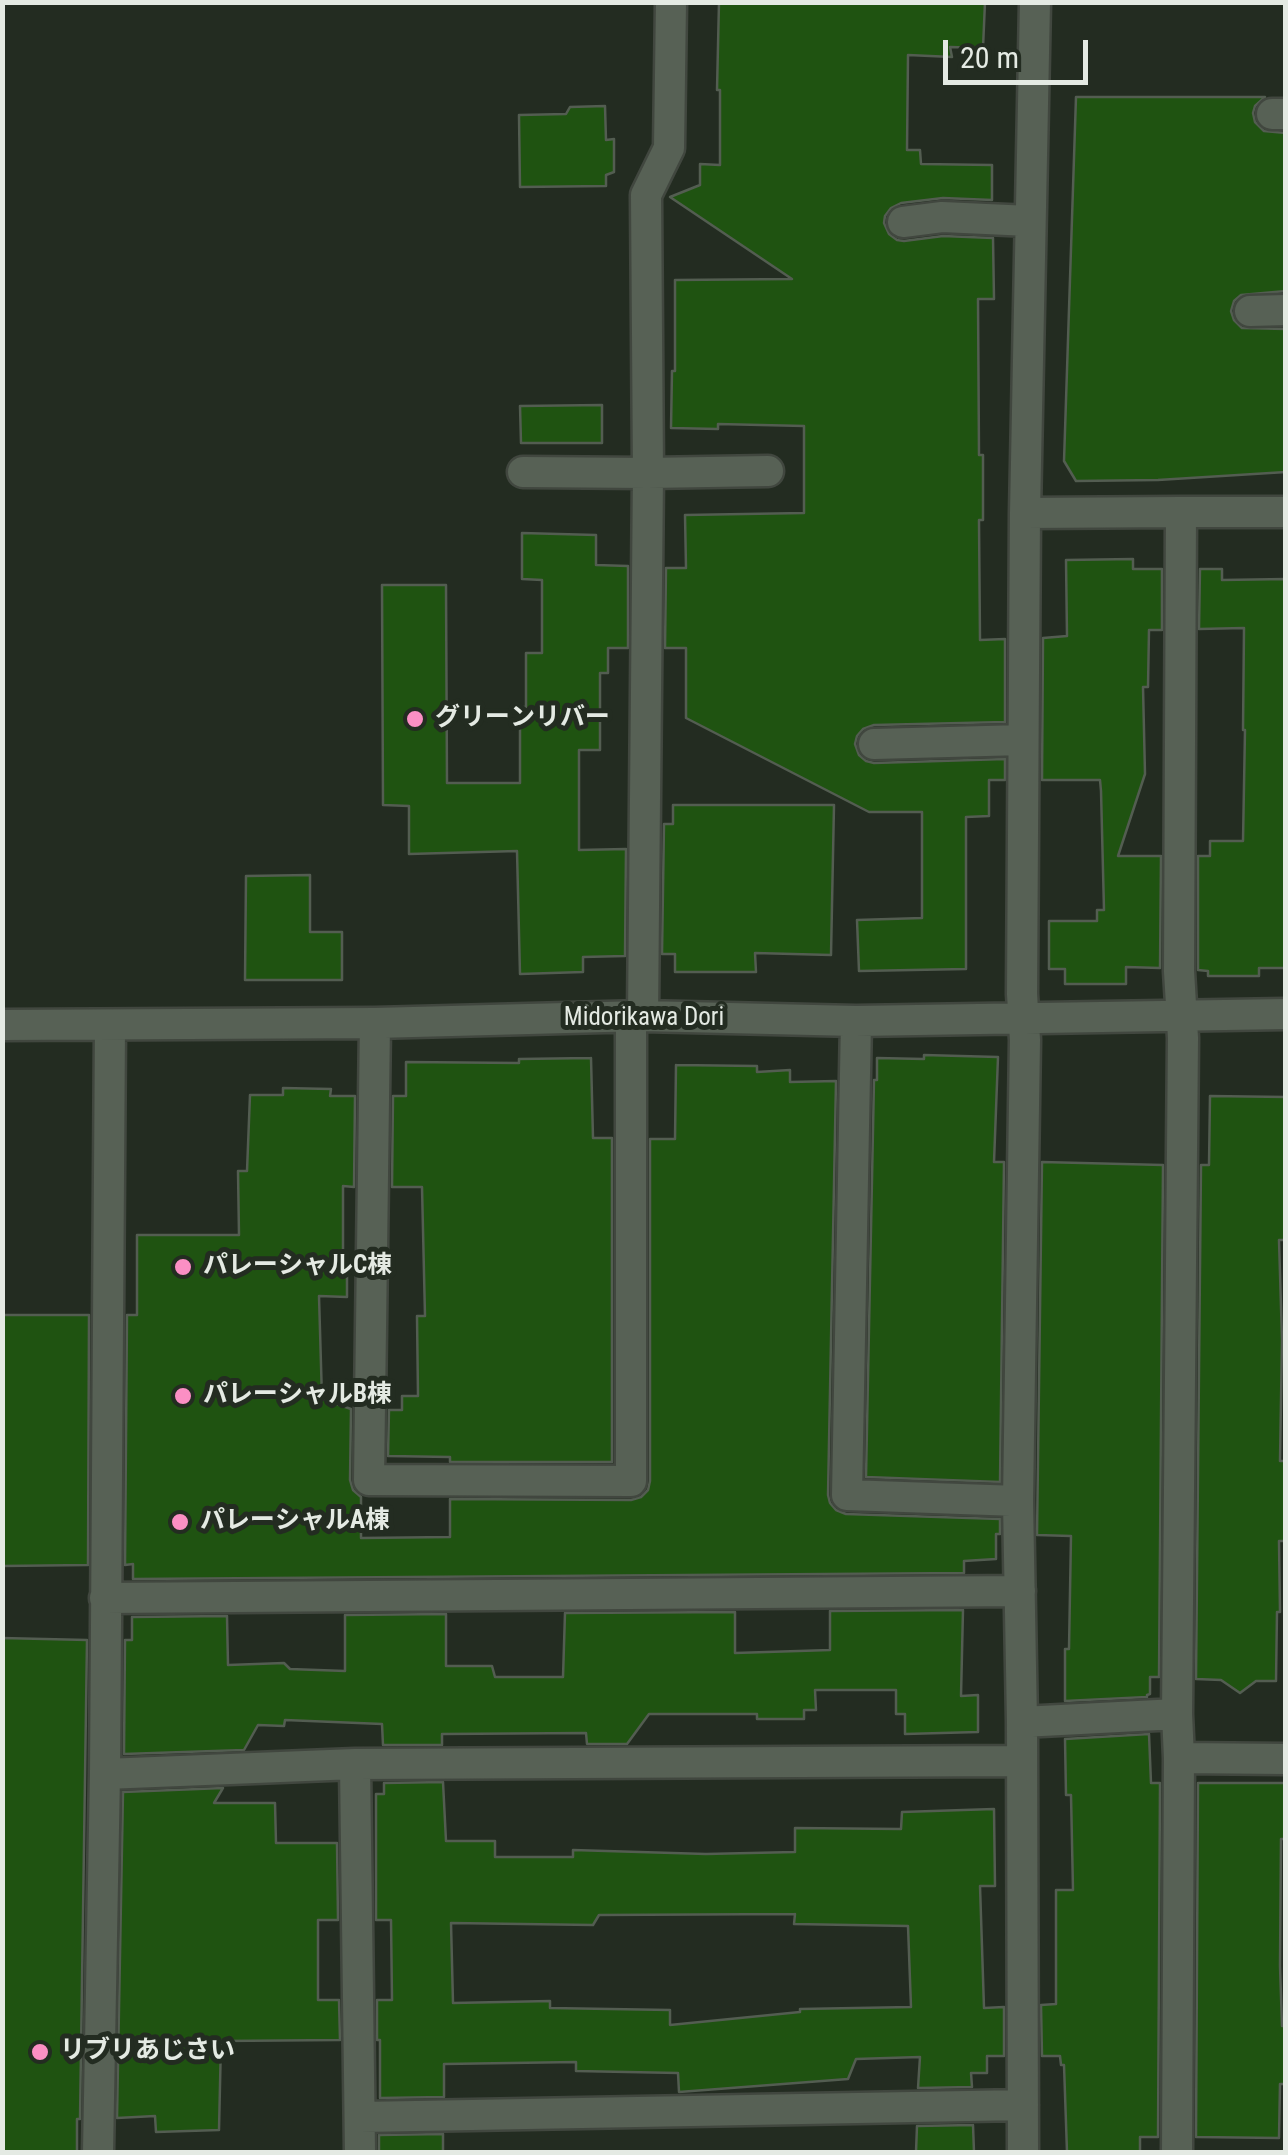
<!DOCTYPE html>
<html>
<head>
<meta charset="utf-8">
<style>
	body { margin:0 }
	#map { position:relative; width:1288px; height:2155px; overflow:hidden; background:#232c21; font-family:"Roboto Condensed",sans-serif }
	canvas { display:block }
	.frame { position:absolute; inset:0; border:5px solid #e4eae3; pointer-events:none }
	.scale { position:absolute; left:943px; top:40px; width:145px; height:45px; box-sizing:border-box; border:5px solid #e4eae3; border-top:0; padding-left:12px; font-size:30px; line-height:35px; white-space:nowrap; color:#e4eae3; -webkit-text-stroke:8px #232c21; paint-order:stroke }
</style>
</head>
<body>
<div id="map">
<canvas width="1288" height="2155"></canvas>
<div class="frame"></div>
<div class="scale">20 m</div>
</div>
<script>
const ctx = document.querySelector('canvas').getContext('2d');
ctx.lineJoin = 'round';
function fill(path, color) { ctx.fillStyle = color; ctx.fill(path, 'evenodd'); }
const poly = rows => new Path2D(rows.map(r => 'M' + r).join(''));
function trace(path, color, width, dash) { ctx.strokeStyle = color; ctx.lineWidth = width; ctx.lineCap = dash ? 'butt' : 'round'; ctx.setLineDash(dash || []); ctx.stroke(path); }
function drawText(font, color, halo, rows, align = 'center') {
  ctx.font = font + ' "Roboto Condensed","Noto Sans JP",sans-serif'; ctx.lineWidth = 10; ctx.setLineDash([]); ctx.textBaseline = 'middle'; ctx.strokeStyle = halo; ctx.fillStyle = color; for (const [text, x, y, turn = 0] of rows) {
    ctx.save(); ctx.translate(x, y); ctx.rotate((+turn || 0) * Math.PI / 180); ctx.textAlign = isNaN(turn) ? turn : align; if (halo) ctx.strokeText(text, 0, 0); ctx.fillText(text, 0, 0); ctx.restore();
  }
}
const building = poly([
	[719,2,985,2,983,48,950,47,952,57,908,55,907,150,920,150,921,164,992,165,992,200,943,198,901,203,891,208,885,216,884,223,889,234,897,240,904,241,943,236,993,238,994,299,978,299,979,455,983,455,983,520,979,520,980,640,1005,639,1005,722,874,725,863,729,857,736,855,744,859,755,866,761,874,763,1005,759,1005,780,989,780,989,816,966,817,966,969,859,971,857,920,922,918,922,812,869,812,686,718,686,648,665,648,666,568,686,568,685,515,804,513,804,426,718,424,718,429,671,428,672,371,675,371,675,280,792,279,670,197,700,185,700,164,720,165,720,90,717,90,719,2],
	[1076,97,1265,97,1255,106,1253,113,1255,122,1264,131,1286,133,1286,291,1241,295,1234,301,1231,311,1234,320,1242,328,1286,329,1286,472,1158,480,1076,481,1064,461,1076,97],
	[605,106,606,140,614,139,614,172,606,175,606,186,520,187,519,115,566,114,570,107,605,106],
	[602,405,602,443,521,443,520,406,602,405],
	[522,533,596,535,596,565,628,566,628,648,608,648,608,673,600,673,600,750,579,750,579,850,626,849,625,956,583,957,583,972,520,974,517,851,409,854,409,806,383,805,382,585,446,585,447,783,520,783,520,707,526,707,526,653,542,653,542,580,522,579,522,533],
	[1133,559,1133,569,1162,569,1162,630,1149,630,1148,687,1143,687,1145,774,1118,856,1161,856,1160,968,1126,967,1126,984,1065,984,1065,969,1049,969,1049,921,1097,921,1097,910,1104,910,1101,791,1100,780,1042,780,1043,638,1067,636,1066,560,1133,559],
	[1200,569,1222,569,1222,580,1286,579,1286,968,1259,968,1259,976,1208,976,1208,971,1198,970,1198,856,1210,856,1210,841,1243,841,1245,730,1243,730,1244,628,1199,629,1200,569],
	[673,805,834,805,831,955,755,953,756,972,675,972,675,954,662,954,664,824,673,824,673,805],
	[310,875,310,932,342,932,342,980,245,980,246,876,310,875],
	[924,1055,998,1057,994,1162,1004,1162,1000,1482,866,1477,874,1080,877,1080,877,1058,924,1059,924,1055],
	[591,1058,593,1138,612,1138,612,1462,450,1462,450,1457,388,1456,389,1410,402,1410,402,1396,418,1396,417,1316,425,1316,422,1187,392,1187,393,1096,406,1096,406,1062,519,1063,519,1059,591,1058],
	[676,1065,757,1066,757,1072,790,1070,790,1082,836,1081,828,1495,830,1503,836,1510,846,1514,1000,1519,1000,1534,996,1534,996,1559,964,1561,964,1573,133,1579,133,1564,125,1565,127,1315,137,1315,137,1235,239,1235,238,1171,247,1171,250,1095,283,1095,283,1088,331,1089,330,1096,355,1096,354,1187,343,1186,343,1260,347,1260,347,1297,319,1296,322,1399,351,1409,350,1480,353,1490,361,1497,361,1538,450,1537,450,1499,631,1500,641,1497,648,1490,650,1481,650,1139,675,1139,676,1065],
	[1210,1096,1286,1097,1285,1240,1279,1240,1282,1340,1280,1461,1286,1461,1286,1541,1279,1541,1280,1612,1277,1612,1276,1681,1256,1681,1240,1693,1221,1680,1196,1679,1201,1165,1209,1165,1210,1096],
	[1042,1162,1163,1165,1159,1677,1150,1677,1150,1694,1147,1695,1147,1697,1065,1701,1065,1649,1069,1649,1071,1536,1037,1535,1042,1162],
	[2,1315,89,1315,88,1565,2,1566,2,1315],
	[963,1610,961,1696,978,1695,978,1732,905,1734,905,1714,896,1714,896,1690,815,1690,816,1710,804,1710,804,1719,757,1719,757,1714,649,1714,627,1744,587,1744,586,1733,442,1734,442,1745,383,1745,382,1724,285,1720,284,1726,258,1725,244,1750,124,1754,125,1640,132,1640,132,1617,227,1616,228,1665,284,1663,290,1669,345,1671,345,1615,446,1614,446,1666,492,1666,495,1677,563,1677,565,1613,735,1612,735,1653,830,1650,830,1611,963,1610],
	[2,1638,87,1640,80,2119,77,2119,77,2152,2,2152,2,1638],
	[1149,1734,1151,1783,1160,1783,1158,2137,1140,2137,1140,2152,1067,2152,1064,2065,1061,2065,1060,2056,1042,2056,1041,2005,1056,2004,1056,1890,1073,1890,1071,1795,1066,1795,1065,1739,1149,1734],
	[443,1782,446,1841,495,1841,495,1857,573,1857,573,1850,706,1854,795,1852,795,1828,901,1829,902,1812,994,1809,995,1886,980,1886,984,2008,1004,2007,1004,2056,987,2056,987,2073,971,2073,972,2087,918,2088,920,2057,856,2059,848,2079,679,2092,678,2073,576,2071,576,2062,444,2064,444,2097,380,2098,380,2040,377,2040,377,2000,392,2000,391,1920,376,1920,376,1794,384,1794,384,1783,443,1782],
	[795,1914,794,1924,908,1926,911,2007,800,2009,800,2012,670,2025,670,2010,550,2008,550,2001,453,2003,451,1923,593,1925,599,1915,795,1914],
	[1198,1783,1286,1783,1286,1839,1281,1839,1280,1966,1282,2026,1285,2026,1286,2084,1280,2084,1279,2138,1196,2137,1198,1783],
	[223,1788,214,1803,275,1803,276,1843,337,1843,338,1920,318,1920,318,2000,339,2000,340,2040,221,2041,219,2130,156,2132,155,2116,117,2118,123,1792,223,1788],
	[973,2125,974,2152,916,2152,917,2126,973,2125],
	[443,2134,443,2152,379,2152,379,2135,443,2134]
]);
fill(building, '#1f5311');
trace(building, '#535d51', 2.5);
const minor = poly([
	[1272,114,1286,114],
	[903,222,942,217,1030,221],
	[1250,311,1286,310],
	[523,472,648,473,768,471],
	[1025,513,1181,512],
	[874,744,1023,740],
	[643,1016,648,473,646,195,669,148,671,2],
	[856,1021,847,1495,1018,1501],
	[375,1023,369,1480,631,1481,631,1017],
	[2,1025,375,1023,643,1016,856,1021,1286,1014],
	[105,1598,1020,1591],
	[1022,1722,1177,1714],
	[1179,1758,1286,1759],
	[355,1764,360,2152],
	[105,1774,355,1764,1021,1761],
	[361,2117,1023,2105],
	[98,2152,105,1774,110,1025],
	[1023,2152,1022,1722,1018,1501,1025,1040,1022,994,1025,513,1035,2],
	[1177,2152,1179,1758,1177,1714,1183,1038,1179,971,1181,512,1286,512]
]);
trace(minor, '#41473f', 35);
trace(minor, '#576155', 30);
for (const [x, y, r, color] of [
	[415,719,10,"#fb8fc4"],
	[183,1267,10,"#fb8fc4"],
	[183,1396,10,"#fb8fc4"],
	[180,1522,10,"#fb8fc4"],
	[40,2052,10,"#fb8fc4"]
]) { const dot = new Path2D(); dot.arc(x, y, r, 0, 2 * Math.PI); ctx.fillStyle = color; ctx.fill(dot); trace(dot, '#232c21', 4); }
drawText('bold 25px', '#e4eae3', '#232c21', [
	["グリーンリバー",435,719],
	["パレーシャルC棟",203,1267],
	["パレーシャルB棟",203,1396],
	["パレーシャルA棟",200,1522],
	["リブリあじさい",60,2052]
], 'left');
drawText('25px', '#e4eae3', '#232c21', [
	["Midorikawa Dori",644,1019]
]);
</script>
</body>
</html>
